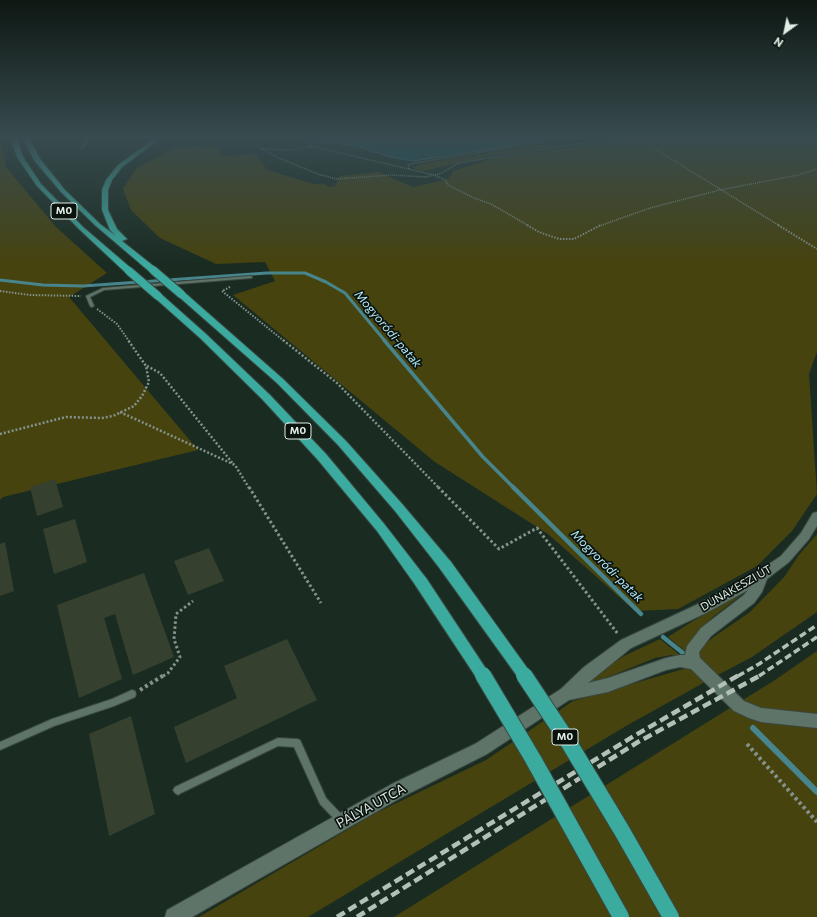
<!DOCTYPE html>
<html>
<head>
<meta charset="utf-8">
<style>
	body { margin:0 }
	#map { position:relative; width:817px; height:917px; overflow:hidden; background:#1a2c22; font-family:Commissioner,sans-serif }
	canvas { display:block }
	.north { position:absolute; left:765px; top:12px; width:40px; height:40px; -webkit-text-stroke:3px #0b130e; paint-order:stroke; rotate:213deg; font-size:11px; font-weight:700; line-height:16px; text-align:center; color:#e0ece5 }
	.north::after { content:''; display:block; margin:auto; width:14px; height:18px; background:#e0ece5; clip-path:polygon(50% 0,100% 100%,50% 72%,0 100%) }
</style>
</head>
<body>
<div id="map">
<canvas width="817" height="917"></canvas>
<div class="north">N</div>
</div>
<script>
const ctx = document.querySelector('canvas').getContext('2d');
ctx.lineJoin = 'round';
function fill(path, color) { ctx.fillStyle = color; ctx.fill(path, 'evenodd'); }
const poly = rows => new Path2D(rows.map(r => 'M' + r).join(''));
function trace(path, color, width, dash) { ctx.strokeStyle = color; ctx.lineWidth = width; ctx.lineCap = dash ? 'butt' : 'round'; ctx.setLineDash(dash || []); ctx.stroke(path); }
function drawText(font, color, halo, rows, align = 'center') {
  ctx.font = font + ' Commissioner,sans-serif'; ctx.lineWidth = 3.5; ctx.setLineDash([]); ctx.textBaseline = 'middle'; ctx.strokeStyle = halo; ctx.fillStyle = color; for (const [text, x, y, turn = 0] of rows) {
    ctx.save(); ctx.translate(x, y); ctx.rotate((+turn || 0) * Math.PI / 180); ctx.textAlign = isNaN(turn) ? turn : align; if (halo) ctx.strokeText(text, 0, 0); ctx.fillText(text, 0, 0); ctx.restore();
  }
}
fill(poly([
	[648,136,817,136,817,352,809,374,817,494,792,531,757,566,678,609,635,611,548,534,435,462,233,295,275,281,265,262,216,264,160,238,131,210,123,189,136,169,174,147,218,145,222,156,256,154,267,170,314,184,324,184,329,187,335,186,340,176,378,172,413,187,449,179,453,171,495,158],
	[0,138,6,167,56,227,107,273,69,297,198,450,3,497,0,500],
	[536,145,551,145,549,147,485,157,424,171,412,168,422,164],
	[817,534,817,612,752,657,714,677,703,665,699,649,715,636,750,612,785,576,798,556],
	[744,593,714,616,702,629,686,652,668,637,693,621],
	[660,639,681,656,671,655,655,658,581,688,600,672,624,656],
	[817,651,817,917,394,917,775,680],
	[687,668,695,671,705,682,626,726,308,917,199,917,376,813,486,760,573,701]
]), '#46430f');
const water = poly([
	[299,136,571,136,414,161,391,157,359,147,337,143,316,142,299,136]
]);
fill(water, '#055866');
trace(water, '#47848c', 1);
trace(poly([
	[0,280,43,285,83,286,267,273,305,273,326,282,345,293,385,341]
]), '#47848c', 3);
trace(poly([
	[384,340,483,457,514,488]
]), '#47848c', 3.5);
trace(poly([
	[513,487,641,614],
	[663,637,683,653]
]), '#47848c', 4.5);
trace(poly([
	[753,728,817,792]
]), '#47848c', 6);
fill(poly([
	[55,479,63,507,37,516,30,487],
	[75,519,87,562,54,574,43,529],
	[5,542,14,591,0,596,0,544],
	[209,548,224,581,188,595,174,561],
	[144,573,174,657,133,675,115,614,104,618,122,679,79,698,57,605],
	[287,639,317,700,186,763,174,727,237,698,224,666],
	[131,716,155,814,109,836,89,734]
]), '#36402f');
const service = poly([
	[88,136,90,136,83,148,81,148,88,136],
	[250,276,252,277,252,278,104,290,90,297,94,306,92,307,90,306,86,296,103,288,250,276],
	[132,690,135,691,136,694,135,697,114,706,54,726,0,750,0,742,52,719,112,699,132,690],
	[278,738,297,739,300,740,326,798,344,817,346,820,344,823,341,825,338,823,320,804,294,747,278,746,181,793,178,795,175,793,173,790,175,787,278,738]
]);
const tertiary = poly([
	[817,512,817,526,809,539,789,562,767,579,762,592,754,603,711,636,699,652,700,658,744,701,761,708,817,714,817,728,761,722,749,718,734,711,691,669,680,667,666,670,608,692,569,700,487,754,404,796,192,917,165,917,167,910,392,784,475,744,561,689,584,667,621,640,696,605,757,572,781,556,801,533,813,513,817,512],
	[748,590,744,595,701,628,687,646,685,655,680,655,666,658,608,678,588,683,631,648,706,613,748,590]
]);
const trunk = poly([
	[10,136,16,136,23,157,41,184,83,227,132,269,132,273,126,273,79,229,37,186,17,157,10,136],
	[22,136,28,136,40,159,65,190,100,224,116,236,110,230,102,210,102,190,106,180,118,165,158,136,164,136,122,167,112,180,108,190,108,210,117,229,127,239,122,241,156,268,156,272,150,272,96,226,61,192,34,160,22,136],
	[69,136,107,136,104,138,72,138,69,136],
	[178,292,184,292,283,379,346,441,403,505,451,562,452,566,451,570,446,571,441,570,395,511,338,445,277,383,178,296,178,292],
	[155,294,161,294,206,334,270,395,326,454,385,525,426,578,428,582,426,586,421,587,416,586,377,531,318,460,262,399,200,338,155,298,154,296,155,294]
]);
trace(service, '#394840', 2);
trace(tertiary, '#394840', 2);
trace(trunk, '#394840', 2);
trace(poly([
	[258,136,258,146,262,149,291,150,313,146],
	[293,136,315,147,434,175,440,174,457,164,470,161,627,136],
	[634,136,780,226],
	[262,149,279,158,318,174,336,179,392,175,426,177,434,175,445,180,448,185,474,198,491,204,529,226],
	[409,169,408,165,416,163,580,136],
	[599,226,650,208,720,190,798,175,817,169]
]), '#84938b', 1.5, [1, 1]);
trace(poly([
	[527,225,539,232,559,239,574,239,601,225],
	[778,225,817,249],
	[230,287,222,291,284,341],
	[0,291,30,295,81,296],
	[97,309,117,324,129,341]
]), '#84938b', 2, [1.5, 1.5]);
trace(poly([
	[283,340,337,383,439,488],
	[147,366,160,373,234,465],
	[120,412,235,465,249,488],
	[0,434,66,417,102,418,113,416,134,406,142,396,149,382,146,366,128,340]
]), '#84938b', 2.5, [2, 2]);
trace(poly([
	[249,487,321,603],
	[438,487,499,549,537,528,618,634],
	[163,676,168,673,180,657,174,639,176,614,193,601]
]), '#84938b', 3, [2.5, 2.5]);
trace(poly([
	[140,690,164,675],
	[747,744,817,822]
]), '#84938b', 4, [3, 3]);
fill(service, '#5f7468');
fill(tertiary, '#5f7468');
fill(trunk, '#3baa9f');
trace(poly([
	[738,676,759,664,817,625],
	[759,676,817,637]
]), '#b3c0b8', 3.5, [7, 3.5]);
trace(poly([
	[337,917,634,736,739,675],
	[357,917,638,742,761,675]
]), '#b3c0b8', 4.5, [9, 4.5]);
const trunkBridgeFar2 = poly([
	[153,270,181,294],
	[129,271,158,296]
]);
const trunkBridgeFar1 = poly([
	[446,566,525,676],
	[421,582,483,676]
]);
const trunkBridge = poly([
	[483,675,533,759,621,917],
	[524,675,569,743,622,831,671,917]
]);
trace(trunkBridgeFar2, '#394840', 10, []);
trace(trunkBridgeFar1, '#394840', 15, []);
trace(trunkBridge, '#394840', 18, []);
trace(trunkBridgeFar2, '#3baa9f', 8);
trace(trunkBridgeFar1, '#3baa9f', 13);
trace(trunkBridge, '#3baa9f', 16);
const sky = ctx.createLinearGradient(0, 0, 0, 264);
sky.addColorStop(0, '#0e1813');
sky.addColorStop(0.52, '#384b4f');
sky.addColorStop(1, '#384b4f00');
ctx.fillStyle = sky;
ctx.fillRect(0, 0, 817, 264);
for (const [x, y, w] of [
	[64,211,26],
	[298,431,26],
	[565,737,26]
]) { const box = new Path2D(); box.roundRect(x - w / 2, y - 8, w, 16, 3); ctx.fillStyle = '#0b130e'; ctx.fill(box); trace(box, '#e0ece5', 1); }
drawText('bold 10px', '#e0ece5', null, [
	["M0",64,211],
	["M0",298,431],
	["M0",565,737]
]);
drawText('11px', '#e0ece5', '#0b130e', [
	["DUNAKESZI ÚT",736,588,-30]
]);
drawText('italic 12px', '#b4edfb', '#0b130e', [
	["Mogyoródi-patak",388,329,50],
	["Mogyoródi-patak",607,566,45]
]);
drawText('13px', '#e0ece5', '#0b130e', [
	["PÁLYA UTCA",371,806,-29]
]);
</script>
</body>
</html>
